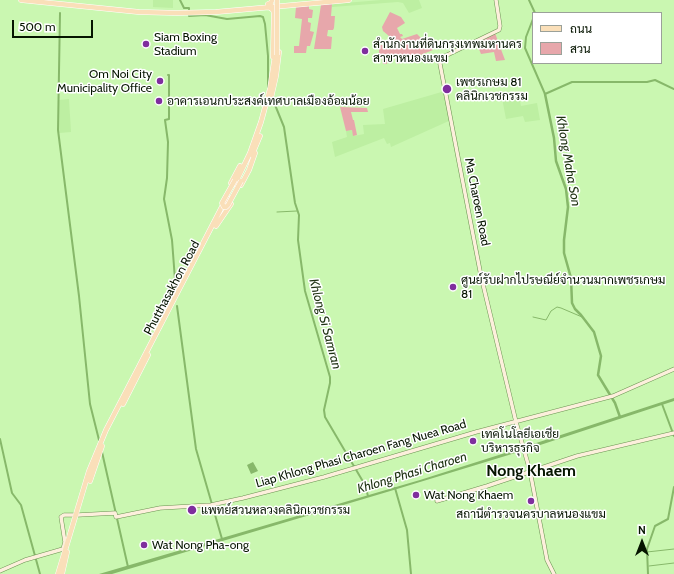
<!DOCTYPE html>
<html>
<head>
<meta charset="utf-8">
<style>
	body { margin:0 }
	#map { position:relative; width:674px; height:574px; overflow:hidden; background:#caf7b1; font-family:Cabin,Sarabun,sans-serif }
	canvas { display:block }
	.legend { position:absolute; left:532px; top:12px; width:130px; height:52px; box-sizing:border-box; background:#fff; border:1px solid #9ba199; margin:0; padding:5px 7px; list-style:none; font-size:12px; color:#061500 }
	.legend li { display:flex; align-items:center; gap:8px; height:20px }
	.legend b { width:20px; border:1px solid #9ba199 }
	.north { position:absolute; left:622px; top:522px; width:40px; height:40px; -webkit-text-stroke:3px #fff; paint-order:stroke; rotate:0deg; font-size:11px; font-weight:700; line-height:16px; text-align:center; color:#061500 }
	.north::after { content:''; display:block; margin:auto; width:14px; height:18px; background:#061500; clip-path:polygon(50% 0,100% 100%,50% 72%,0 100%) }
	.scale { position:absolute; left:12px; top:20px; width:81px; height:18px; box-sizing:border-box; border:2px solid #061500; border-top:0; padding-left:5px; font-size:12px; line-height:14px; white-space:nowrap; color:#061500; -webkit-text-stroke:3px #fff; paint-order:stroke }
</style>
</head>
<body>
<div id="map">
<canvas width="674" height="574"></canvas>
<ul class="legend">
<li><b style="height:5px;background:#fadfb9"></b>ถนน</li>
<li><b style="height:11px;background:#e7a7ab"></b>สวน</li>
</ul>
<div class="north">N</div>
<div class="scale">500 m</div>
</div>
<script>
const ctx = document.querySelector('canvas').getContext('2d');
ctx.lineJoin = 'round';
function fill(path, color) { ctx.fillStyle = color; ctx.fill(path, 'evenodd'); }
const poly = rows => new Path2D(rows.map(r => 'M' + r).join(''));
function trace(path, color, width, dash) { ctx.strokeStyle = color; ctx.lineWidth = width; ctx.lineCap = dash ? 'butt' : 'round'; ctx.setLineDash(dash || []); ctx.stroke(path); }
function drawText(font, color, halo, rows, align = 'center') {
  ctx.font = font + ' Cabin,Sarabun,sans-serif'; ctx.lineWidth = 3; ctx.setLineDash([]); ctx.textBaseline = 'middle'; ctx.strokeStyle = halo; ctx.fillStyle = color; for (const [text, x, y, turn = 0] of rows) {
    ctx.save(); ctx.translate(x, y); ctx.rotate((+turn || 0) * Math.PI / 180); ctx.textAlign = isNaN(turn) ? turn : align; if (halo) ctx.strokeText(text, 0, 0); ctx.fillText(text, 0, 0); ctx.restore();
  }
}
fill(poly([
	[153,0,173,0,173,8,153,7],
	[381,0,419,0,422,8,409,13,403,3,398,2,332,7,332,4],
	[445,91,451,120,391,147,390,143,387,144,384,138,335,157,332,142,347,137,346,131,352,130,354,136,364,134,363,125,385,124,383,109],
	[519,96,521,106,537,103,540,120,525,122,523,116,506,119,502,98],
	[69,99,71,132,59,133,59,100]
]), '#bdefa2');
fill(poly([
	[332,4,331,16,335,16,334,28,333,30,328,30,327,36,332,37,331,49,314,49,321,5],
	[309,6,309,9,313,10,312,18,308,18,308,22,311,23,310,31,314,32,310,46,307,46,306,53,294,53,294,46,299,46,302,19,295,18,296,7],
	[390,12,401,17,405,23,397,28,400,34,402,34,403,36,400,37,402,39,417,34,433,50,397,64,394,55,387,58,387,64,383,64,382,56,379,55,379,45,387,45,389,42,389,36,383,31,382,27],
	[495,33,502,52,505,60,496,61,494,52,481,54,476,42],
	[340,107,367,108,368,112,351,112,353,120,354,120,357,135,353,136,352,130,346,131]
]), '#e7a7ab');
fill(poly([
	[674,398,674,401,525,450,397,489,112,574,99,574,420,480,524,447],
	[253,462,258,471,251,474,247,465]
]), '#87b86a');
trace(poly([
	[277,212,297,211],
	[533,317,546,320,551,311,557,307,561,308,582,317],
	[647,552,674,549],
	[649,566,674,563]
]), '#87b86a', 1);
trace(poly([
	[180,0,184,8,189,8,189,16,205,15,227,19,260,16,263,17,265,24,268,56,268,87],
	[529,0,535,13],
	[60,13,58,130,79,296,90,404,99,440],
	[533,19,526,37,525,48,545,94,572,82,647,82,655,80,674,89],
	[168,75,169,75,169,119,165,120,168,142,167,178,164,199,172,240,176,293],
	[273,100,284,127,295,203,299,215,298,240,305,291,330,377,330,383,324,410,325,417,365,485,368,496],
	[177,306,196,449,222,539],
	[662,404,674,436],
	[0,439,12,493,21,505,40,574],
	[102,452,128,567],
	[395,488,407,530,411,574],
	[648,574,647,549,655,526,668,519,674,487]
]), '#87b86a', 2);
trace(poly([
	[545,94,554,138,556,161,566,189,568,207,564,240,564,253,571,278,572,303,575,309,581,315,594,332,601,356,598,375,615,403,620,417]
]), '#87b86a', 2.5);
const secondary = poly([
	[496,0,500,26,499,30,443,57,441,59,440,64,481,276,516,422,530,471,547,560,554,574],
	[437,501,487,486,577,456,674,433],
	[78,515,115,513,116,517,160,508,211,505,243,498,324,477,476,432,613,396,674,369],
	[0,571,25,560,63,549,65,542,61,517,64,515,75,515]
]);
const primary = poly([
	[21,0,139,12,177,13,216,12,349,0],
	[268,4,271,3,272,0],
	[269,7,273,10,274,13,273,57],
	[271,98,276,76,279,52],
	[252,155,260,136],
	[231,183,240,166],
	[235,184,250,153,261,122,270,89,275,55],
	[241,185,249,170,255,153],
	[216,226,231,204],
	[123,404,148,355],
	[90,481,102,446],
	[58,574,89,471,106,430,227,197],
	[62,574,67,552]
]);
trace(secondary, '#6a9352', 4.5);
trace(primary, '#fff', 5.5);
trace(secondary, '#fdefdc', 3.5);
trace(primary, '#fadfb9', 4.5);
const primaryBridge = poly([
	[277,55,277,0],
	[235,180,222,203,224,207,226,207,228,205,241,181]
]);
trace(primaryBridge, '#fff', 5.5, []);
trace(primaryBridge, '#fadfb9', 4.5);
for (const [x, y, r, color] of [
	[146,44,4,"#7f2e9e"],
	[365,51,4,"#7f2e9e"],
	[160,81,4,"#7f2e9e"],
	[447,89,5,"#7f2e9e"],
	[159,101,4,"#7f2e9e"],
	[453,287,4,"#7f2e9e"],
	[473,441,4,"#7f2e9e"],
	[416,495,4,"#7f2e9e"],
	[531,501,4,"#7f2e9e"],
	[192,510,5,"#7f2e9e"],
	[144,545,4,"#7f2e9e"]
]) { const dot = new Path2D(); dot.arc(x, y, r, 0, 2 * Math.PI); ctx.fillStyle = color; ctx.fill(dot); trace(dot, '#fff', 1.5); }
drawText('12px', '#061500', '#fff', [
	["Siam Boxing",154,37],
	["Stadium",154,51],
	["สำนักงานที่ดินกรุงเทพมหานคร",373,44],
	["สาขาหนองแขม",373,58],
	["Om Noi City",152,74,"right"],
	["Municipality Office",152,88,"right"],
	["เพชรเกษม 81",456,82],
	["คลินิกเวชกรรม",456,96],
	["อาคารเอนกประสงค์เทศบาลเมืองอ้อมน้อย",167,101],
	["ศูนย์รับฝากไปรษณีย์จำนวนมากเพชรเกษม",461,280],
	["81",461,294],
	["เทคโนโลยีเอเชีย",481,434],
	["บริหารธุรกิจ",481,448],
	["Wat Nong Khaem",424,495],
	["แพทย์สวนหลวงคลินิกเวชกรรม",201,510],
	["สถานีตำรวจนครบาลหนองแขม",531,514,"center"],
	["Wat Nong Pha-ong",152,545]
], 'left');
drawText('12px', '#061500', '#fff', [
	["Ma Charoen Road",477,202,79],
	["Phutthasakhon Road",172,288,-62],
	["Liap Khlong Phasi Charoen Fang Nuea Road",361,454,-16]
]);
drawText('italic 13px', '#1e3212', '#fff', [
	["Khlong Maha Son",568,161,80],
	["Khlong Si Samran",325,324,75],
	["Khlong Phasi Charoen",412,473,-17]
]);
drawText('bold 16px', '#061500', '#fff', [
	["Nong Khaem",531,471]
]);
</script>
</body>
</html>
